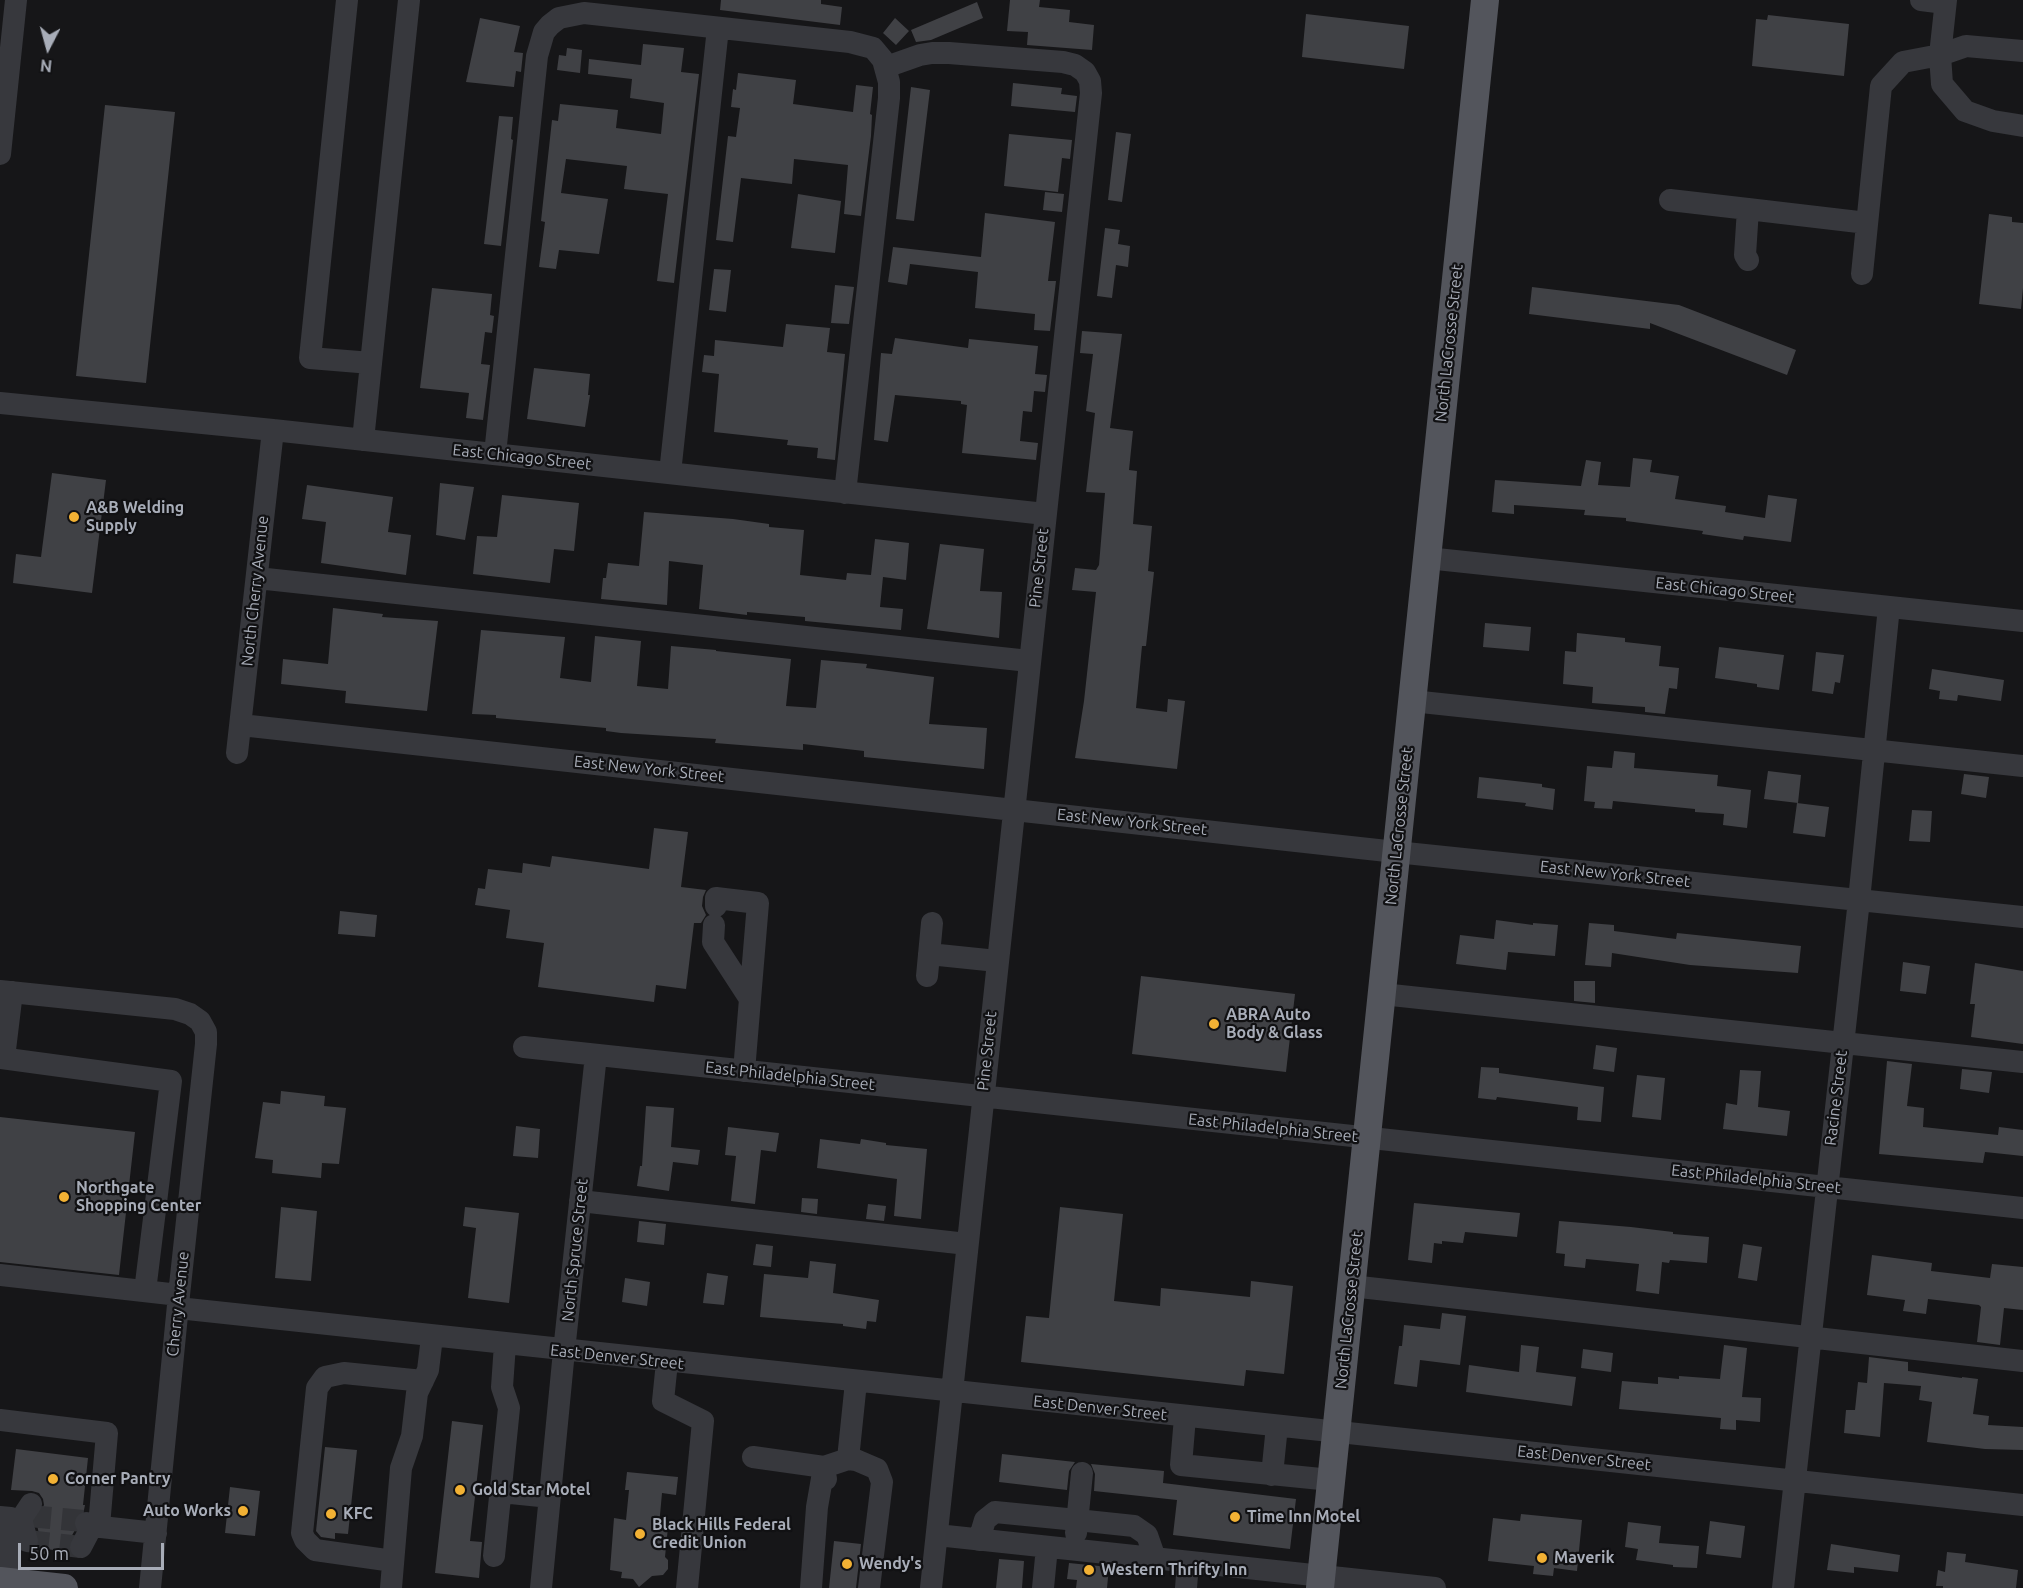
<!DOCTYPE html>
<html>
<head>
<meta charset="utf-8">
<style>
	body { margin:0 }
	#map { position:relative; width:2023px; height:1588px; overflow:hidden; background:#161618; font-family:Ubuntu,sans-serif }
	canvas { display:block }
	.north { position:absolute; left:18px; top:18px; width:60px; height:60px; -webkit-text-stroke:4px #111113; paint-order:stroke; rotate:186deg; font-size:16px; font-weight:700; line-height:24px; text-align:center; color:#a8adb8 }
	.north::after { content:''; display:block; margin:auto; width:21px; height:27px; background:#a8adb8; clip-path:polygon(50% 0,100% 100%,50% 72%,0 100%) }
	.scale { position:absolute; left:18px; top:1543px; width:146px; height:27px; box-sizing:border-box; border:3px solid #a8adb8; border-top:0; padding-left:8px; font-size:18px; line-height:21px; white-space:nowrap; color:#a8adb8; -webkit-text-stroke:4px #111113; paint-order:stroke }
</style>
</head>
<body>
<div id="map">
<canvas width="2023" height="1588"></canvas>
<div class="north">N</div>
<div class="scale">50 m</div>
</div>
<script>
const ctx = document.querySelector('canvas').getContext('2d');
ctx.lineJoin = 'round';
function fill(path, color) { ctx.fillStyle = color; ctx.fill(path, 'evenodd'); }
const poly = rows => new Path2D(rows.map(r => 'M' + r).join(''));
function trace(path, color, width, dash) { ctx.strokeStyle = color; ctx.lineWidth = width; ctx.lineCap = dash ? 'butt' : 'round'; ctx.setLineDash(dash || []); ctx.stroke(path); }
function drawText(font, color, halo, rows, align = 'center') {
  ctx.font = font + ' Ubuntu,sans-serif'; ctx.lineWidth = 4.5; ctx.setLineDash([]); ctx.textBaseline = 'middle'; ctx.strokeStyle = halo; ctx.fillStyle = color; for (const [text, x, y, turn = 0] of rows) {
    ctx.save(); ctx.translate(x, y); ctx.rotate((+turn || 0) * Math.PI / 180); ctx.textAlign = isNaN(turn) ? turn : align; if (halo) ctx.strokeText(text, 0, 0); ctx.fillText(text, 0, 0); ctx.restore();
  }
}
fill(poly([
	[721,0,821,0,821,4,842,7,840,25,720,10],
	[1010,0,1040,0,1039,7,1070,10,1069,22,1094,25,1092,50,1027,45,1028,32,1007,31],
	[977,2,983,18,931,40,916,42,911,30],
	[1306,14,1409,26,1404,69,1302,57],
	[1768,15,1849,24,1844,76,1752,66,1756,19,1767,20],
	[480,18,520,26,514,52,523,53,521,72,516,71,514,87,466,82],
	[895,18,909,31,896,45,883,33],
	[643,44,684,48,681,72,699,74,674,283,657,281,668,194,624,189,627,166,566,159,561,193,608,199,599,254,559,250,556,269,539,267,545,222,541,221,552,120,558,121,560,104,618,110,616,128,661,134,664,103,630,98,632,79,588,74,589,59,641,65],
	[567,48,582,50,580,73,557,70,559,55,566,56],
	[738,73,796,80,793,104,853,112,856,85,873,87,870,114,872,115,871,136,861,216,844,214,848,165,794,159,792,184,741,178,733,242,716,240,728,136,736,137,740,108,731,107,733,89,736,90],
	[1013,83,1062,88,1061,94,1077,96,1075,112,1011,106],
	[911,87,930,90,914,221,896,219],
	[105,105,175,112,146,383,76,376],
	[499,116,513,117,511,139,513,140,501,246,484,244],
	[1116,132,1131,134,1122,202,1108,200],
	[1009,134,1072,140,1070,159,1062,158,1058,192,1004,186],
	[1045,192,1064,194,1062,212,1043,210],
	[798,194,841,201,835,253,791,248],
	[985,213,1055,222,1048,281,1056,281,1050,331,1034,330,1035,314,975,308,978,272,910,264,907,285,888,282,893,247,981,257],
	[1989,214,2012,217,2012,222,2023,223,2023,288,2021,309,1979,304],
	[1105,228,1120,230,1118,244,1130,246,1128,267,1116,265,1112,298,1097,296],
	[714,269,731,270,726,312,709,310],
	[835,285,854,287,849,324,831,323],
	[1532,287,1679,305,1796,350,1787,375,1650,323,1650,329,1529,314],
	[432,288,492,294,490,315,494,316,492,333,485,332,481,364,490,365,483,420,466,418,469,393,420,388],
	[786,324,830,328,827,352,845,354,835,460,817,458,818,448,787,445,788,440,714,432,719,374,702,372,704,355,714,356,715,340,783,347],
	[1082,331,1122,334,1110,428,1133,431,1129,470,1137,471,1133,524,1152,526,1148,571,1154,572,1146,646,1142,646,1136,708,1167,712,1168,699,1185,701,1177,769,1075,758,1084,701,1096,592,1072,590,1075,568,1096,570,1099,565,1105,493,1086,492,1095,413,1086,411,1093,354,1080,353],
	[895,338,968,348,969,339,1038,346,1035,374,1047,375,1045,392,1034,391,1032,412,1023,411,1020,441,1038,443,1036,460,962,453,967,405,961,404,961,401,895,395,888,442,874,440,881,353,892,354],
	[534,368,590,374,588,395,590,395,585,427,527,419],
	[1633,458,1652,460,1650,472,1679,476,1675,499,1726,506,1725,512,1765,518,1768,495,1797,499,1791,542,1744,536,1743,540,1702,534,1703,531,1626,521,1626,518,1584,515,1585,510,1514,505,1514,514,1492,512,1495,480,1581,486,1586,460,1601,462,1598,485,1630,487],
	[52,473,106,480,92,593,13,583,16,554,41,557],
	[440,483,474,487,465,540,436,535],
	[307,485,393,497,388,532,411,535,406,575,321,563,326,522,302,519],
	[502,495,579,503,574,551,554,549,550,583,473,574,477,536,497,537],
	[644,512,733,519,769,524,769,527,804,530,800,575,846,580,847,573,871,575,875,539,909,543,906,580,883,577,880,607,903,609,901,630,805,621,805,617,747,612,747,615,699,609,703,565,669,561,667,605,601,599,603,578,606,578,608,563,639,566],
	[940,544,984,549,980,591,1002,592,999,638,927,629],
	[333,608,383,614,382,617,438,621,427,711,345,703,346,691,281,684,283,659,328,664],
	[1485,623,1531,627,1529,651,1483,647],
	[481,630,565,637,560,678,591,682,595,636,641,641,637,686,668,689,671,646,716,650,716,651,791,659,786,706,816,708,821,660,867,664,866,668,934,677,929,724,987,728,984,769,864,757,864,751,803,744,803,750,715,743,716,739,621,733,606,731,606,728,496,718,496,715,472,714],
	[1577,633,1625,638,1625,642,1661,646,1659,666,1679,668,1677,689,1669,688,1665,714,1645,712,1645,707,1592,703,1593,687,1563,684,1565,651,1576,652],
	[1719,647,1784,655,1779,690,1757,687,1757,684,1715,678],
	[1816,652,1844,655,1840,683,1835,682,1833,694,1812,691],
	[1932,669,2004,680,2001,701,1958,695,1957,701,1939,699,1940,691,1929,689],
	[1614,751,1635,753,1634,768,1718,775,1717,786,1751,790,1747,828,1723,825,1724,814,1695,812,1695,809,1613,801,1612,809,1594,808,1595,802,1584,801,1587,766,1612,768],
	[1768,771,1801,775,1798,803,1764,799],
	[1964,774,1989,777,1986,798,1961,794],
	[1479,777,1542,784,1542,787,1555,789,1553,810,1525,806,1526,803,1477,798],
	[1797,803,1829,807,1825,837,1793,833],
	[1912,810,1932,811,1930,842,1909,841],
	[654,828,688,832,681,887,706,890,703,897,702,906,706,915,701,923,694,923,686,989,656,985,654,1002,538,987,544,943,506,938,510,910,475,905,478,888,485,889,488,869,522,873,523,863,550,867,552,856,649,869],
	[340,911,377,915,375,937,338,934],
	[1496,920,1533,925,1533,923,1558,925,1555,956,1508,952,1506,970,1456,964,1460,935,1494,939],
	[1589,923,1614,925,1614,931,1676,939,1677,933,1801,946,1798,973,1690,965,1612,953,1611,967,1585,965],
	[1903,962,1930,966,1926,994,1900,991],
	[1975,963,2023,971,2023,1044,1971,1037,1975,1004,1970,1004],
	[1141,976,1295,994,1286,1072,1132,1054],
	[1574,981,1595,981,1595,1003,1574,1001],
	[1596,1045,1617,1048,1614,1072,1593,1069],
	[1887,1061,1912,1064,1907,1106,1924,1108,1923,1127,1998,1135,1999,1127,2023,1130,2023,1156,1985,1152,1983,1163,1879,1154],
	[1481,1067,1499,1068,1499,1073,1604,1087,1601,1122,1577,1120,1578,1107,1497,1097,1496,1100,1478,1098],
	[1962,1069,1992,1072,1989,1093,1960,1089],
	[1740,1070,1761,1071,1758,1107,1790,1111,1787,1136,1723,1129,1726,1103,1737,1105],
	[1637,1075,1665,1078,1661,1120,1632,1117],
	[281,1091,325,1096,324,1106,346,1108,339,1164,322,1163,321,1178,272,1173,273,1160,255,1158,263,1102,280,1104],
	[646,1106,674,1108,671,1147,700,1150,698,1165,673,1162,669,1191,637,1186,640,1166,642,1166],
	[0,1117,135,1132,119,1275,0,1262],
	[516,1126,540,1129,538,1158,513,1156],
	[728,1127,779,1133,776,1152,761,1150,755,1204,731,1201,736,1156,725,1155],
	[820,1139,860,1144,861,1139,886,1143,886,1145,927,1149,921,1219,894,1216,897,1179,817,1168],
	[802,1198,818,1199,817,1214,801,1212],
	[1414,1203,1520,1213,1517,1237,1465,1232,1463,1243,1442,1241,1442,1244,1434,1243,1432,1263,1408,1260],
	[868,1204,886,1206,884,1221,866,1219],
	[281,1207,317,1211,311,1281,275,1278],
	[465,1207,519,1213,509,1303,468,1298,476,1228,463,1226],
	[1060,1207,1123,1214,1114,1301,1160,1306,1161,1288,1250,1297,1251,1281,1293,1286,1284,1374,1246,1370,1244,1386,1021,1362,1026,1316,1049,1318],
	[639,1221,666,1224,664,1245,637,1242],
	[1559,1221,1631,1227,1673,1232,1673,1234,1709,1237,1707,1263,1670,1260,1669,1263,1662,1262,1659,1294,1636,1291,1639,1264,1586,1259,1585,1268,1564,1266,1565,1254,1556,1253],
	[756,1244,773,1246,771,1267,753,1265],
	[1743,1244,1762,1247,1757,1281,1738,1278],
	[1872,1255,1932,1263,1931,1271,1990,1278,1992,1264,2023,1267,2023,1310,2004,1308,2000,1345,1977,1342,1981,1307,1979,1305,1928,1299,1926,1314,1903,1311,1905,1300,1867,1295],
	[810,1261,836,1264,833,1293,879,1300,876,1322,867,1321,866,1329,843,1326,843,1324,760,1317,764,1274,808,1278],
	[707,1273,728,1276,724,1305,703,1303],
	[625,1278,650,1282,647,1306,622,1302],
	[1442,1313,1466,1316,1460,1365,1420,1360,1417,1387,1394,1384,1399,1346,1402,1346,1404,1325,1440,1329],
	[1521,1345,1539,1347,1536,1372,1576,1377,1572,1406,1466,1392,1469,1365,1519,1372],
	[1724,1345,1747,1348,1742,1397,1761,1398,1760,1422,1736,1420,1736,1430,1720,1429,1721,1418,1619,1409,1622,1381,1658,1384,1658,1377,1679,1379,1679,1376,1720,1379],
	[1583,1349,1613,1353,1611,1372,1581,1368],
	[1869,1357,1908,1362,1908,1371,1962,1378,1962,1377,1978,1379,1973,1414,1989,1416,1988,1425,2023,1427,2023,1450,1985,1449,1927,1442,1932,1402,1919,1400,1921,1386,1884,1383,1880,1437,1844,1433,1846,1410,1855,1410,1858,1382,1867,1383],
	[452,1421,483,1425,470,1541,482,1542,479,1578,435,1573],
	[325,1447,357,1450,348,1534,335,1533,335,1539,321,1537,316,1531],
	[16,1449,88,1458,83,1505,85,1505,84,1510,78,1512,74,1518,73,1524,75,1530,69,1541,69,1552,38,1548,40,1538,36,1521,44,1505,43,1499,39,1493,32,1491,11,1490],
	[1002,1454,1075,1462,1069,1471,1067,1490,999,1482],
	[1091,1464,1164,1471,1163,1483,1296,1499,1290,1549,1173,1535,1177,1500,1094,1491,1095,1474],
	[627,1472,678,1477,676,1495,662,1493,659,1526,668,1527,665,1557,668,1560,668,1569,663,1575,652,1576,639,1587,633,1579,621,1578,622,1572,610,1570,614,1518,626,1520,629,1490,625,1490],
	[230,1487,260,1491,255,1536,225,1533],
	[1521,1514,1582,1520,1577,1571,1554,1568,1553,1576,1533,1574,1534,1566,1488,1561,1493,1518,1520,1521],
	[1710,1521,1745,1526,1741,1558,1706,1554],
	[1628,1522,1661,1526,1659,1543,1699,1546,1697,1568,1673,1567,1673,1565,1636,1560,1638,1549,1625,1547],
	[834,1541,861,1544,856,1588,829,1588],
	[1831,1544,1900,1555,1898,1572,1854,1567,1854,1573,1827,1570],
	[1947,1552,1966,1554,1965,1562,2018,1570,2016,1588,1943,1588,1943,1586,1936,1586,1938,1570,1945,1572],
	[999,1559,1024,1561,1022,1588,996,1588],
	[1069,1563,1109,1567,1107,1588,1076,1588,1077,1580,1067,1579]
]), '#404145');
trace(poly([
	[29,1516,83,1521],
	[27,1541,81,1547]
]), '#333438', 22, [22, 11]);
trace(poly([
	[347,0,310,358,371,363],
	[1921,0,1945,3],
	[1946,0,1940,55,1942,84,1965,111,1993,121,2023,126],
	[886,67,920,55,932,53,949,53,1063,62,1075,65,1085,72,1090,81,1091,93,931,1588],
	[0,154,16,0],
	[1670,200,1748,209,1745,255,1748,260],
	[1748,209,1867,223],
	[1862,274,1881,86,1903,62,1940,55,1966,46,2023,51],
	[0,403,273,430,1045,514],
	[363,440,409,0],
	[495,454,537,56,544,32,550,25,559,18,584,13,850,42,873,48,883,60,889,82,889,98,845,493],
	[670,473,718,28],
	[1427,558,2023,621],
	[257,578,1029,661],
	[1412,701,2023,766],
	[241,725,1396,852,2023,917],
	[237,753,273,430],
	[716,906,716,898,758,903,744,1071],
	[714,925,713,942,750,999],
	[929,954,997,961],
	[927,976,932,923],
	[0,991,175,1009,190,1014,200,1021,206,1032,206,1044,179,1295,150,1588],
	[1382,994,2023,1062],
	[524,1047,2023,1208],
	[0,1058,171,1081,145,1291],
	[4,1058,12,992],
	[580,1201,967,1244],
	[0,1275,179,1295],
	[1351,1286,2023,1361],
	[178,1308,2023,1505],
	[667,1362,663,1401,703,1421,687,1588],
	[1185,1417,1181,1465,1331,1480],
	[0,1420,107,1433,99,1526],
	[753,1457,824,1467,826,1479],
	[848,1459,856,1382],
	[1272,1475,1277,1426],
	[501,1492,550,1497],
	[0,1517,11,1518,7,1553,9,1582],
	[86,1523,92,1526,156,1533],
	[1076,1533,1082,1473],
	[937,1535,1435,1588],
	[979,1540,985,1520,995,1512,1077,1520,1134,1526,1147,1535,1155,1558],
	[27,1541,21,1519,31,1504],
	[81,1547,92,1526],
	[494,1556,509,1408,502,1387,505,1344],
	[393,1561,315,1550,305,1540,302,1533,317,1388,325,1377,344,1373,423,1381],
	[391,1588,401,1468,412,1436,417,1393,428,1370,432,1337],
	[541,1588,564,1351,596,1055],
	[811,1588,817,1507,824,1467,848,1459,856,1460,877,1469,882,1482,869,1588],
	[1043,1588,1047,1547],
	[1186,1588,1188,1562],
	[1783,1588,1859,900,1889,607]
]), '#37383d', 22);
trace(poly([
	[0,1581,64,1588],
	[1320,1588,1485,0]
]), '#53555c', 28);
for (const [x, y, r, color] of [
	[74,517,6,"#f2b134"],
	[1214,1024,6,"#f2b134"],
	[64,1197,6,"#f2b134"],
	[53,1479,6,"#f2b134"],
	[460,1490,6,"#f2b134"],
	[243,1511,6,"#f2b134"],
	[331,1514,6,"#f2b134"],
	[1235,1517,6,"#f2b134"],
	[640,1534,6,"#f2b134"],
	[1542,1558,6,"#f2b134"],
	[847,1564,6,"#f2b134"],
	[1089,1570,6,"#f2b134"]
]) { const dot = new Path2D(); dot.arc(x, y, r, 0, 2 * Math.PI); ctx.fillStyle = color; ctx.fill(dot); trace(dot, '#111113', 2); }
drawText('16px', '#a8adb8', '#111113', [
	["North LaCrosse Street",1449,343,-84],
	["East Chicago Street",522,457,6],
	["Pine Street",1039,568,-84],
	["East Chicago Street",1725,590,6],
	["North Cherry Avenue",255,591,-84],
	["East New York Street",649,769,6],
	["East New York Street",1132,822,6],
	["North LaCrosse Street",1399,826,-84],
	["East New York Street",1615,874,6],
	["Pine Street",987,1051,-84],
	["East Philadelphia Street",790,1076,6],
	["Racine Street",1836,1098,-83],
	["East Philadelphia Street",1273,1128,6],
	["East Philadelphia Street",1756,1179,6],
	["North Spruce Street",575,1250,-84],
	["Cherry Avenue",178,1304,-84],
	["North LaCrosse Street",1349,1310,-84],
	["East Denver Street",617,1357,6],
	["East Denver Street",1100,1408,6],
	["East Denver Street",1584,1458,6]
]);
drawText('bold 16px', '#a8adb8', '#111113', [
	["A&B Welding",86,508],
	["Supply",86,526],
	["ABRA Auto",1226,1015],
	["Body & Glass",1226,1033],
	["Northgate",76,1188],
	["Shopping Center",76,1206],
	["Corner Pantry",65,1479],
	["Gold Star Motel",472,1490],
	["Auto Works",231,1511,"right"],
	["KFC",343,1514],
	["Time Inn Motel",1247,1517],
	["Black Hills Federal",652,1525],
	["Credit Union",652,1543],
	["Maverik",1554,1558],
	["Wendy's",859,1564],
	["Western Thrifty Inn",1101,1570]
], 'left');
</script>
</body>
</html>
